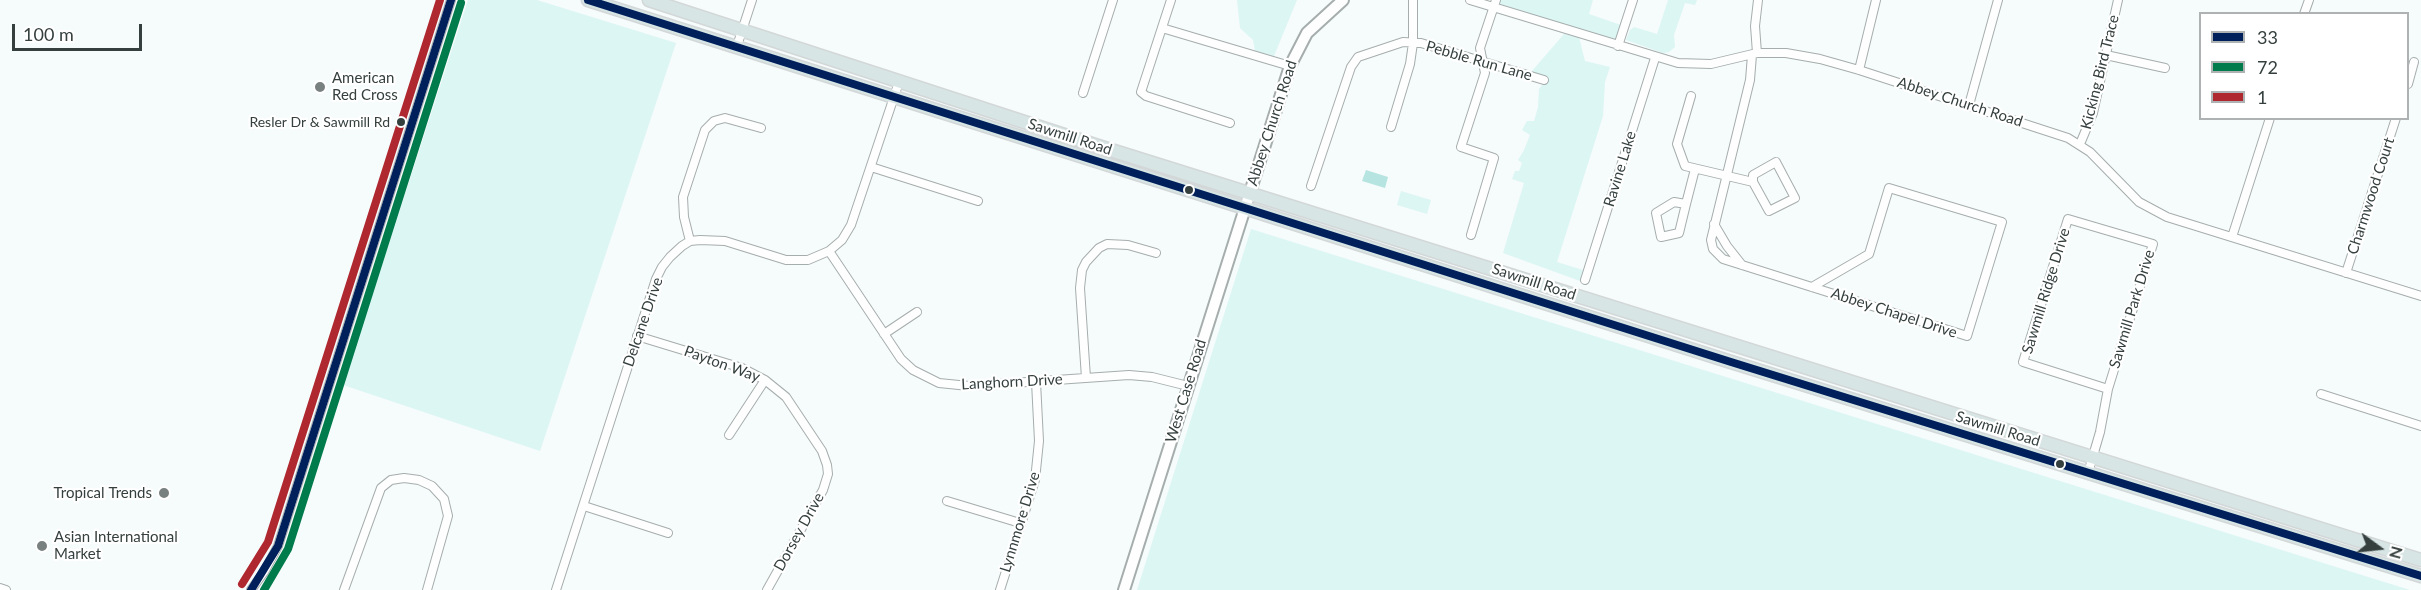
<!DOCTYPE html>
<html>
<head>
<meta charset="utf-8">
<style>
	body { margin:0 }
	#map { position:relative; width:2421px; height:590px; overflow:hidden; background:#f6fbfb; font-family:Lato,sans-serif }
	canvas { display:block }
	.legend { position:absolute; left:2199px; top:12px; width:210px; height:108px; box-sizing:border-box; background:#fff; border:2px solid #aeb2b2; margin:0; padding:8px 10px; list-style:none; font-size:18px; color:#343f3e }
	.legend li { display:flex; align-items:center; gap:12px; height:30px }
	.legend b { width:30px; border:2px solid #aeb2b2 }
	.north { position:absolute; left:2349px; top:518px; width:60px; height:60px; -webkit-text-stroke:4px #fff; paint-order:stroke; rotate:105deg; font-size:16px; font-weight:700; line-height:24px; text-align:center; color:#343f3e }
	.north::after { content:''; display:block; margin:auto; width:21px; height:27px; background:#343f3e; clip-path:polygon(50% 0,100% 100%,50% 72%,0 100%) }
	.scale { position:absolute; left:12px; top:24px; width:130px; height:27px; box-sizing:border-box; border:3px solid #343f3e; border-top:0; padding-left:8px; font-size:18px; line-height:21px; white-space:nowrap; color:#343f3e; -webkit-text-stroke:4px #fff; paint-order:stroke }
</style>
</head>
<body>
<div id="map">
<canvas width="2421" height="590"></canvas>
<ul class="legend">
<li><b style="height:8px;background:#00205b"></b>33</li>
<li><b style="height:8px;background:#007b4b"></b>72</li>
<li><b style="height:8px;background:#af272f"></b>1</li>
</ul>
<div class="north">N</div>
<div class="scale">100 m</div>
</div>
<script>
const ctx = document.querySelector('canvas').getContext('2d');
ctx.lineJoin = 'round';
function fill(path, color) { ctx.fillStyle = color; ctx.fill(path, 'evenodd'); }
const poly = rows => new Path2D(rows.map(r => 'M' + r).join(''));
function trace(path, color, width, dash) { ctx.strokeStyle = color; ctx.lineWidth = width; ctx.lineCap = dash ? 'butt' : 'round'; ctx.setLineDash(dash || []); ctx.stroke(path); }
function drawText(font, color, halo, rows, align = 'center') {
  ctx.font = font + ' Lato,sans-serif'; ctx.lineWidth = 4.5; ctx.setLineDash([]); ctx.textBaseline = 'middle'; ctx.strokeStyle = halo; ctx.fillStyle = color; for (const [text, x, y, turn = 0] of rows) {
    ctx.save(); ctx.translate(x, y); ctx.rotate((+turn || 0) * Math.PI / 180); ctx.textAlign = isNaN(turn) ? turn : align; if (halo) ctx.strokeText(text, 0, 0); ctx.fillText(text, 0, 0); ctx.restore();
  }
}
fill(poly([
	[468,0,537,0,676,43,540,451,343,385],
	[1237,0,1297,0,1274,56,1255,51,1253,40,1240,28],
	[1501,0,1593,0,1589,14,1621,25,1616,41,1500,4],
	[1668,0,1697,0,1695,5,1685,3,1674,35,1675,47,1669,52,1663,53,1626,40,1630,30,1634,27,1657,34],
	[1564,34,1579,37,1585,61,1610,67,1605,82,1603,116,1557,262,1583,270,1580,281,1503,253,1524,183,1512,179,1515,171,1519,171,1522,163,1518,160,1524,150,1530,135,1522,130,1527,121,1534,121,1538,107,1539,89,1546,79,1532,71],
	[1401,191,1431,200,1427,214,1397,205],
	[1251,229,1392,273,2410,590,1137,590]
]), '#dcf6f4');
fill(poly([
	[1366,170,1388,177,1385,188,1362,181]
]), '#b6e5e1');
const street = poly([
	[1171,0,1141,92,1146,96,1230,123],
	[1470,0,1678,63,1711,64,1757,53,1786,53,1820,59,1859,70,2068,138,2090,152,2139,202,2167,217,2421,296],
	[2304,14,2309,0],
	[1162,28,1290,66],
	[737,46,752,0],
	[1618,46,1633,0],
	[1757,53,1755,26,1758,0],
	[1752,55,1750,80,1711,240,1713,249,1723,259,1967,336,2002,222,1889,188,1869,254,1812,287],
	[2106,55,2165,68],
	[1859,70,1876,0],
	[2408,84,2414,62],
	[1083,93,1113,0],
	[1691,96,1677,144,1685,166,1753,182],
	[1969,105,1998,0],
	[1391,127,1410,64,1413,43,1413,0],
	[2080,144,2093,113,2118,0],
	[1776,162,1795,198,1769,211,1753,182,1753,175,1776,162],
	[871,167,978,201],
	[1311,186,1351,67,1358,57,1403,42,1421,43,1544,80],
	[1686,204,1674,202,1656,213,1661,237,1679,233,1686,204,1695,169],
	[1714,224,1727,246,1742,265],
	[1471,235,1494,158,1461,147,1485,73,1480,48,1496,0],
	[2232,237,2270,118],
	[690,241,684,217,683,197,705,130,714,121,725,118,761,128],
	[829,251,901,359,913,370,939,383,969,386,1129,375,1152,377,1188,386],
	[2346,273,2396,118],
	[1585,280,1655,58],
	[884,334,917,312],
	[637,336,742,368,765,380,786,397,822,451,827,465,828,474,823,490,767,590],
	[1086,378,1080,288,1082,270,1086,262,1099,248,1107,244,1128,245,1156,253],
	[2321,394,2421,426],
	[729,435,765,380],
	[2088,473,2100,432,2108,389,2153,244,2068,219,2023,362,2108,389],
	[947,501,1020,523],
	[584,506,668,533],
	[0,588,6,590],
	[251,590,264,572,278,546,451,0],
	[344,590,381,488,391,480,404,478,419,480,432,486,444,499,448,516,427,590],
	[556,590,656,279,662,267,670,257,682,246,690,241,700,240,725,241,786,260,808,260,829,251,842,240,851,225,899,82],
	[1000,590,1035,480,1039,441,1036,382]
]);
const secondary = poly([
	[1124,590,1290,66,1307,33,1343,0]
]);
const primary = poly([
	[588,0,1731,362,2421,576],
	[649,0,1098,146,2421,560]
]);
trace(street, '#a6adad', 10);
trace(secondary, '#a6adad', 14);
trace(primary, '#d3d7d7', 15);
trace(street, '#fefefe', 8);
trace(secondary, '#fefefe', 10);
trace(primary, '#d7e5e5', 12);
trace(poly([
	[588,0,1731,362,2421,576],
	[251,590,278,546,451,0]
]), '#00205b', 8);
trace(poly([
	[264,590,288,549,461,3]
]), '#007b4b', 8);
trace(poly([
	[242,584,268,542,440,0]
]), '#af272f', 8);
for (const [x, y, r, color] of [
	[320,87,6,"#788180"],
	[401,122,5,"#343f3e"],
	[1189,190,5,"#343f3e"],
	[2060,464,5,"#343f3e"],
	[164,493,6,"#788180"],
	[42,546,6,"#788180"]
]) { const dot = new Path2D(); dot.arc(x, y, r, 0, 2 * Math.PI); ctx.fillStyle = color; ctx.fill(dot); trace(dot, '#fff', 2); }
drawText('14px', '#343f3e', '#fff', [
	["Resler Dr & Sawmill Rd",390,122]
], 'right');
drawText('15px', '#343f3e', '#fff', [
	["Pebble Run Lane",1479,61,16],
	["Kicking Bird Trace",2100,72,-76],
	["Abbey Church Road",1960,102,18],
	["Abbey Church Road",1272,123,-72],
	["Sawmill Road",1070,137,18],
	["Ravine Lake",1620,169,-73],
	["Charmwood Court",2371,196,-72],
	["Sawmill Road",1534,282,18],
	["Sawmill Ridge Drive",2046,291,-73],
	["Sawmill Park Drive",2132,309,-73],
	["Abbey Chapel Drive",1894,313,18],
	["Delcane Drive",643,322,-71],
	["Payton Way",722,364,20],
	["Langhorn Drive",1012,382,-3],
	["West Case Road",1186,391,-73],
	["Sawmill Road",1998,429,17],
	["Lynnmore Drive",1020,522,-73],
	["Dorsey Drive",799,532,-61]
]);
drawText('15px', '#343f3e', '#fff', [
	["American",332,78],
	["Red Cross",332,95],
	["Tropical Trends",152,493,"right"],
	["Asian International",54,537],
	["Market",54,554]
], 'left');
</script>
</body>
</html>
